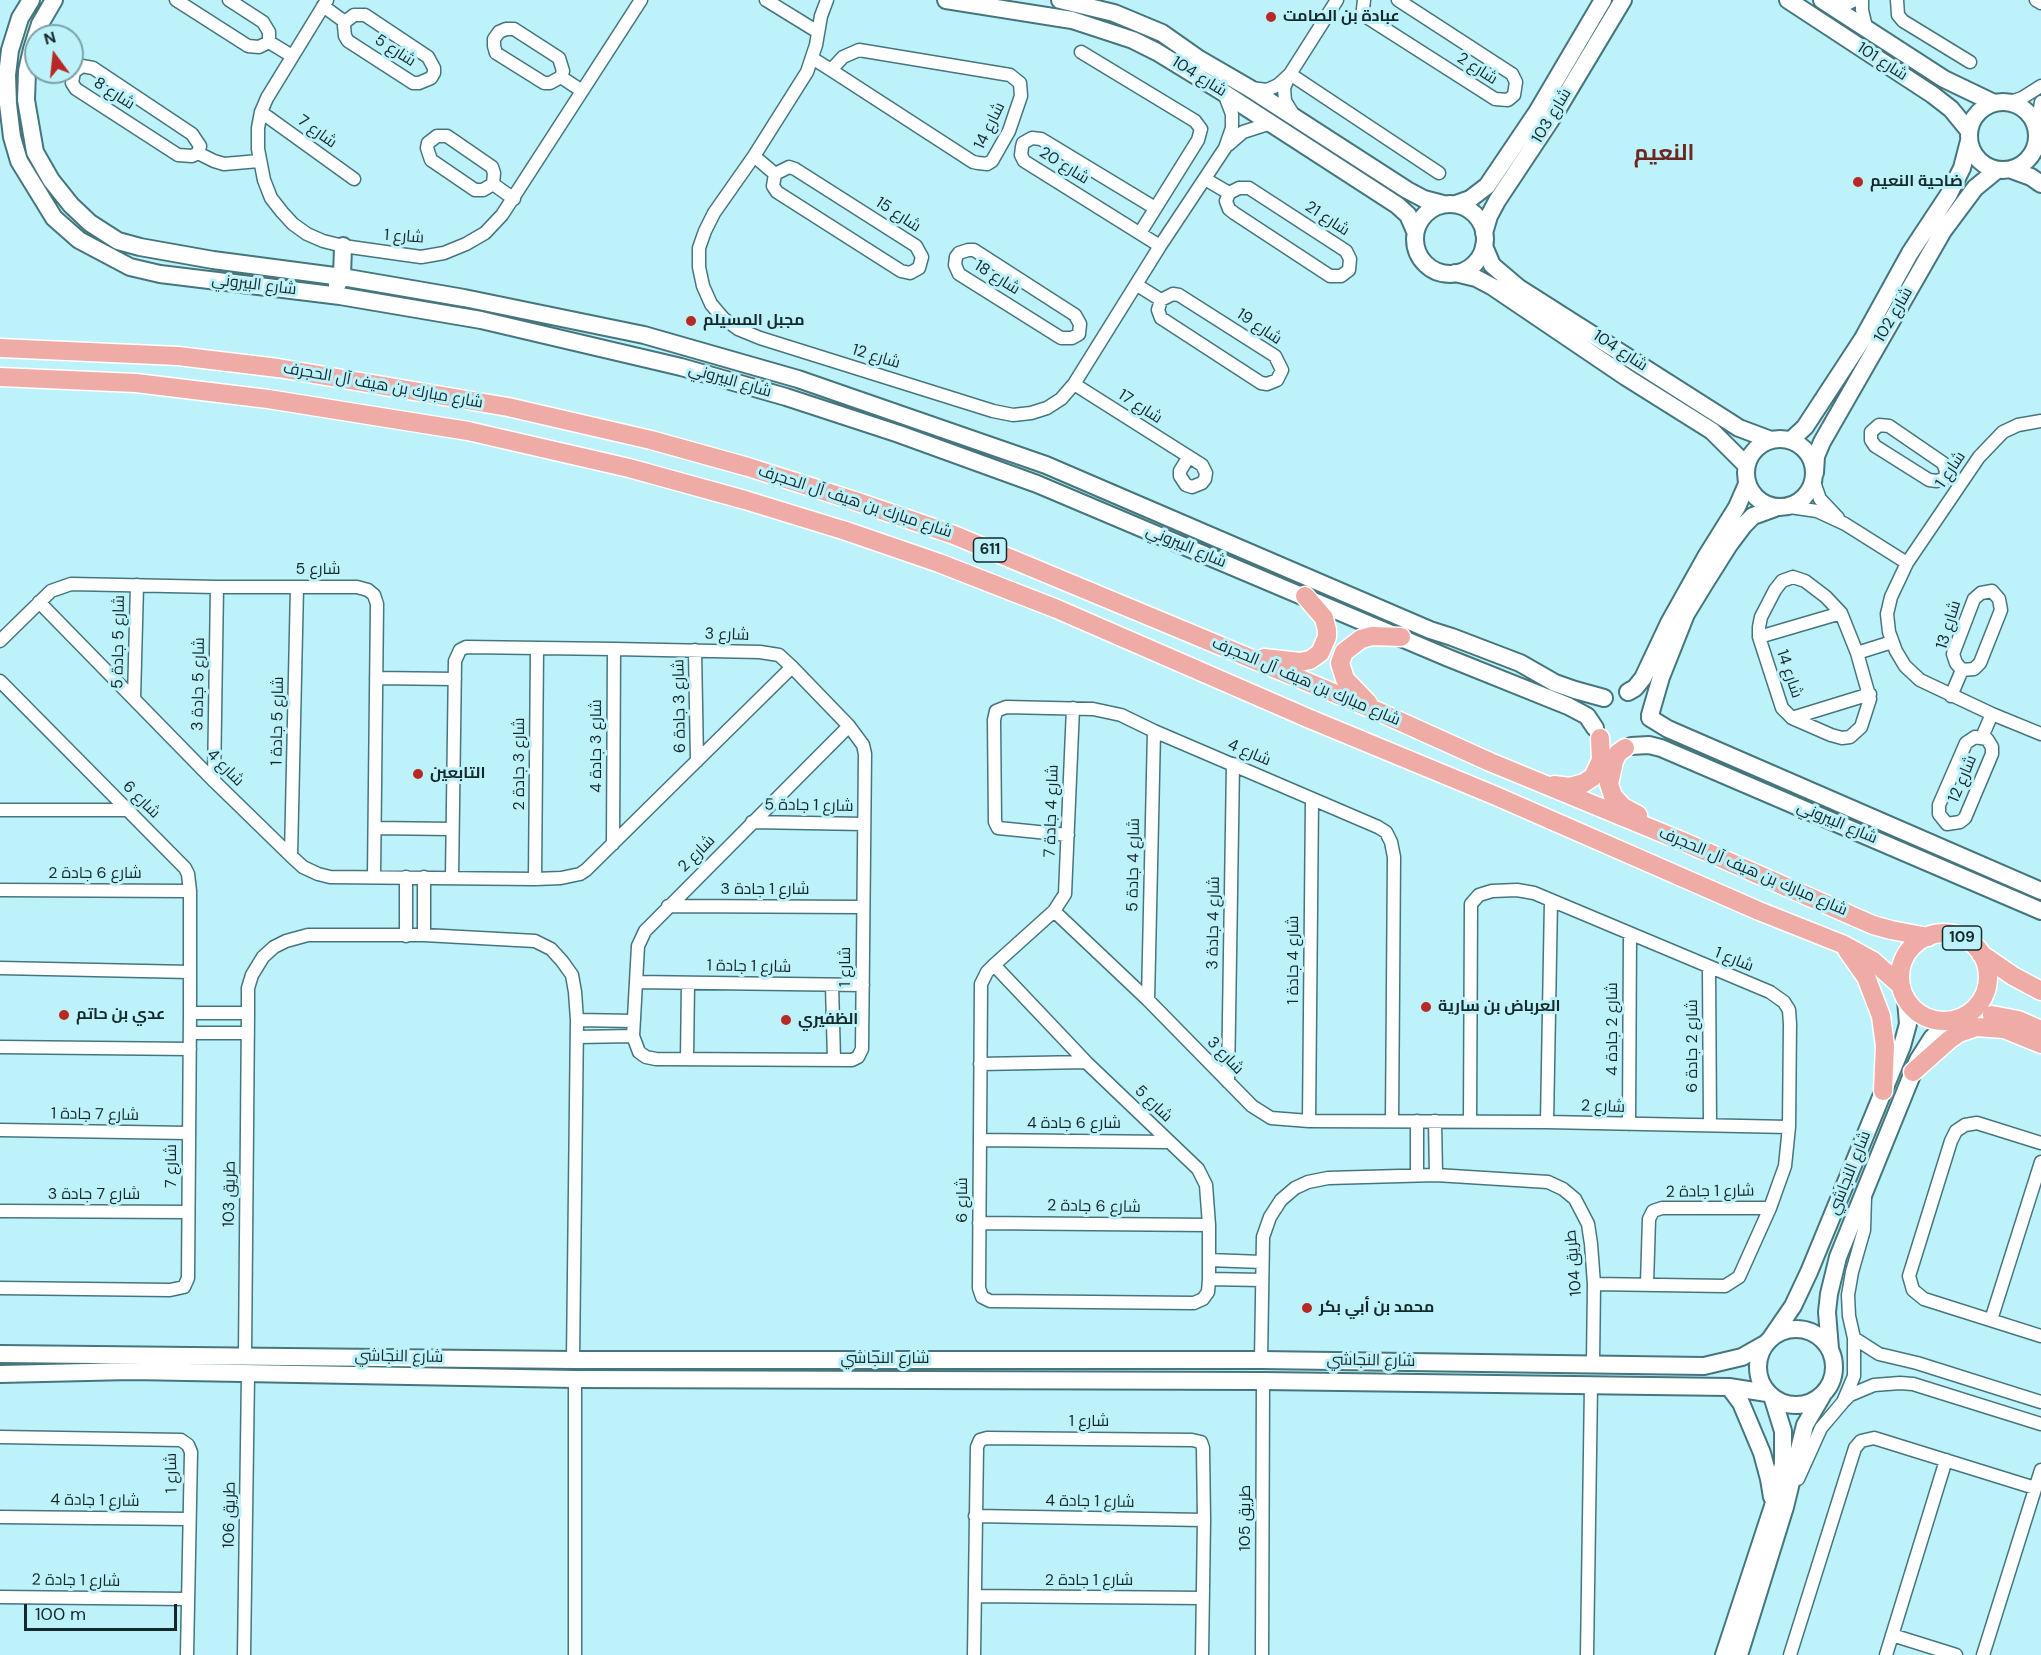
<!DOCTYPE html>
<html>
<head>
<meta charset="utf-8">
<style>
	body { margin:0 }
	#map { position:relative; width:2041px; height:1655px; overflow:hidden; background:#bef2fa; font-family:"DM Sans",sans-serif }
	canvas { display:block }
	.north { position:absolute; left:24px; top:24px; width:60px; height:60px; box-sizing:border-box; background:#bef2fa; border:2px solid #7aa2a8; border-radius:50%; rotate:345deg; font-size:16px; font-weight:700; line-height:24px; text-align:center; color:#14292c }
	.north::after { content:''; display:block; margin:auto; width:21px; height:27px; background:#b82926; clip-path:polygon(50% 0,100% 100%,50% 72%,0 100%) }
	.scale { position:absolute; left:24px; top:1604px; width:153px; height:27px; box-sizing:border-box; border:3px solid #14292c; border-top:0; padding-left:8px; font-size:18px; line-height:21px; white-space:nowrap; color:#14292c; -webkit-text-stroke:4px #bef2fa; paint-order:stroke }
</style>
</head>
<body>
<div id="map">
<canvas width="2041" height="1655"></canvas>
<div class="north">N</div>
<div class="scale">100 m</div>
</div>
<script>
const ctx = document.querySelector('canvas').getContext('2d');
ctx.lineJoin = 'round';
const poly = rows => new Path2D(rows.map(r => 'M' + r).join(''));
function trace(path, color, width, dash) { ctx.strokeStyle = color; ctx.lineWidth = width; ctx.lineCap = dash ? 'butt' : 'round'; ctx.setLineDash(dash || []); ctx.stroke(path); }
function drawText(font, color, halo, rows, align = 'center') {
  ctx.font = font + ' "DM Sans",Cairo,sans-serif'; ctx.lineWidth = 6; ctx.setLineDash([]); ctx.textBaseline = 'middle'; ctx.strokeStyle = halo; ctx.fillStyle = color; for (const [text, x, y, turn = 0] of rows) {
    ctx.save(); ctx.translate(x, y); ctx.rotate((+turn || 0) * Math.PI / 180); ctx.textAlign = isNaN(turn) ? turn : align; if (halo) ctx.strokeText(text, 0, 0); ctx.fillText(text, 0, 0); ctx.restore();
  }
}
const street = poly([
	[176,0,248,46,259,47,269,42],
	[229,0,263,22,269,32,269,42],
	[327,0,267,98,261,112,258,128,258,149,264,180,271,198,282,212,293,224,307,234,323,241,343,246,421,257,444,253,466,244,485,233,502,215,641,0],
	[766,0,818,32],
	[827,0,821,16,816,45,807,72,754,156,714,213,705,231,699,248,699,267,703,286,711,304,723,318,738,329,760,338,993,411,1013,415,1031,413,1047,408,1061,399,1074,384,1160,246,1225,148,1232,128,1232,114,1224,93],
	[1364,0,1363,9,1368,18,1495,99,1508,100,1514,95,1516,82,1512,74,1398,0],
	[1862,0,1862,10,1866,27],
	[1897,0,1898,15,1903,21,1970,62],
	[2036,0,2041,3],
	[323,6,345,22],
	[1830,6,1847,4,1855,0],
	[354,15,365,15,428,57,434,68,434,73,431,78,419,83,413,83,348,41,345,36,344,26,345,22,354,15],
	[506,29,514,29,559,58,563,71,561,77,550,83,544,83,496,53,494,46,494,39,499,32,506,29],
	[269,42,292,56],
	[1081,52,1195,121,1201,129,1198,140,1140,233],
	[812,58,831,70,973,162,978,163,987,164,992,161,1009,131,1021,96,1020,83,1010,75,859,50,843,57,831,70],
	[1290,74,1439,173],
	[561,77,582,91],
	[1251,88,1267,90,1278,85,1289,75],
	[2010,102,2022,98,2041,86],
	[261,112,354,179],
	[1293,114,1285,101,1284,88,1290,74,1337,0],
	[2037,128,2041,102],
	[437,136,447,136,492,167,494,173,493,184,483,190,475,190,431,160,427,148,428,143,437,136],
	[1228,145,1243,132,1271,123],
	[198,153,200,146,192,134,93,68,82,66,74,72,72,83,76,89,178,155,192,156,198,153,214,161,224,164,259,161],
	[754,156,775,174],
	[789,167,795,169,916,246,922,257,919,268,910,273,901,271,777,192,773,186,775,174,789,167],
	[1205,179,1229,193],
	[493,184,514,199],
	[1239,188,1249,188,1346,251,1350,259,1349,270,1341,276,1330,276,1234,213,1229,209,1226,201,1229,193,1239,188],
	[1155,208,1041,139,1032,138,1023,143,1022,147,1021,155,1024,161,1160,246],
	[968,250,974,250,1075,315,1080,324,1079,334,1072,338,1061,338,959,274,955,265,956,257,959,253,968,250],
	[1137,285,1161,300],
	[1173,294,1179,295,1275,356,1282,370,1277,380,1267,384,1261,383,1161,318,1158,310,1161,300,1173,294],
	[1074,384,1202,465,1206,473,1205,479,1202,483,1192,487,1186,485,1180,476,1180,471,1188,458],
	[2041,421,2018,425,2003,432,1979,457,1907,563,1891,597,1887,614,1889,632,1896,651,1905,666,1920,680,1992,714,2041,734],
	[1879,425,1889,426,1943,463,1946,471,1945,478,1937,481,1929,480,1875,446,1871,440,1871,432,1879,425],
	[1814,482,1820,499,1838,518],
	[1790,507,1817,511,1845,524,1907,563],
	[1793,577,1805,581,1826,597,1841,613,1857,653,1870,699,1861,727,1850,737,1842,738,1831,735,1792,718,1782,708,1759,637,1759,627,1761,617,1775,590,1782,581,1793,577],
	[1992,591,1999,599,2001,610,1980,663,1974,669,1962,670,1956,663,1953,654,1974,599,1981,593,1992,591],
	[39,602,214,781,291,856,303,867,318,874,330,877,535,879,561,878,580,874,586,870,792,667],
	[1759,637,1841,613],
	[0,641,51,591,71,584,217,587,357,587,368,590,374,595,377,604,374,876],
	[695,650,697,761],
	[1857,653,1892,642],
	[376,678,455,679],
	[0,681,185,868,188,874,190,891,190,1013,188,1278,184,1287,170,1290,0,1288],
	[1951,696,1962,670],
	[134,699,137,585],
	[1792,718,1870,694],
	[1975,737,1987,739,1992,747,1992,754,1965,818,1960,822,1947,824,1939,814,1939,805,1966,743,1975,737],
	[1982,737,1992,714],
	[214,781,217,587],
	[0,810,128,810],
	[752,822,864,824],
	[375,828,452,829],
	[1068,835,998,828,995,822,994,720,996,711,1006,707,1093,709,1121,715,1154,731,1378,827,1386,832,1391,842,1394,857,1392,1121],
	[613,844,614,649],
	[291,856,297,587],
	[452,877,455,661,460,650,466,647,614,649,760,652,779,655,792,667,849,726,863,745,865,754,862,1049,858,1057,852,1060,656,1059,646,1057,639,1052,633,1036,638,946,645,931,849,726],
	[535,879,537,649],
	[0,890,190,891],
	[668,906,863,907],
	[1054,911,1148,1000,1252,1106,1271,1118,1309,1121,1547,1122,1789,1127],
	[424,935,424,877],
	[406,936,406,877],
	[994,965,1086,1062,1198,1169,1206,1185,1209,1225,1209,1279,1208,1292,1203,1299,1194,1303,990,1301,982,1297,979,1288,981,984,987,972,994,965,1054,911,1065,894,1073,708],
	[0,968,190,972],
	[1709,968,1710,1124],
	[636,982,863,985],
	[832,985,834,1060],
	[1148,1000,1154,731],
	[190,1013,248,1013],
	[577,1020,634,1021],
	[190,1033,248,1033],
	[577,1037,633,1036],
	[0,1047,190,1049],
	[687,1059,688,983],
	[980,1064,1086,1062],
	[1228,1082,1233,764],
	[1309,1121,1312,799],
	[1435,1121,1436,1175],
	[1470,1121,1471,904,1479,895,1492,891,1517,890,1534,893,1770,992,1784,1002,1789,1010,1790,1024,1789,1127,1785,1166,1770,1208,1739,1277,1725,1286,1594,1284],
	[1547,1122,1551,900],
	[1629,1124,1630,934],
	[0,1130,189,1133],
	[980,1140,1168,1142],
	[2041,1143,1977,1123,1965,1125,1956,1131,1951,1141,1909,1276,1913,1290,1924,1299,2041,1336],
	[1417,1175,1417,1121],
	[0,1211,188,1212],
	[979,1223,1209,1225],
	[1209,1260,1262,1262],
	[1209,1279,1262,1280],
	[1647,1284,1649,1219,1653,1211,1662,1208,1770,1208],
	[1991,1320,2041,1162],
	[1854,1338,1879,1354,1917,1363,2041,1402],
	[245,1355,248,1013,248,988,252,975,263,957,274,947,286,941,308,935,424,935,535,941,551,949,562,961,572,975,575,992,577,1020,573,1360],
	[1261,1360,1263,1237,1270,1217,1281,1200,1295,1188,1308,1182,1328,1178,1436,1175,1548,1182,1563,1189,1575,1199,1588,1224,1591,1244,1594,1284,1593,1363],
	[575,1379,575,1655],
	[1844,1401,1850,1395,1874,1385,1900,1383,1913,1384,2041,1424],
	[0,1437,181,1440,188,1445,191,1452,187,1655],
	[1798,1479,1821,1428,1843,1402,1854,1376,1854,1338,1849,1316,1848,1295,1852,1272,1864,1230,1865,1196],
	[975,1516,1204,1520],
	[0,1517,189,1519],
	[975,1596,1203,1598],
	[0,1597,187,1599],
	[1892,1635,1956,1655],
	[244,1655,248,1375],
	[974,1655,977,1447,980,1440,987,1438,1192,1440,1201,1442,1203,1448,1204,1520,1202,1655],
	[1262,1655,1263,1381],
	[1587,1655,1591,1385],
	[1790,1655,1855,1448,1861,1441,1874,1438,2035,1488],
	[1886,1655,1946,1460],
	[1983,1655,2041,1470]
]);
const secondary = poly([
	[31,0,20,18,10,50,7,75,8,104,12,137,19,161,54,218,79,240,130,267,160,274,340,296,481,320,681,367,786,397,899,434,1037,484,1446,657,1568,706,1587,716,1595,728],
	[54,0,40,24,32,49,27,71,26,100,35,152,51,180,71,205,90,223,118,241,140,247,213,260,342,277,464,298,644,335,798,379,1046,465,1430,630,1452,637,1520,663,1555,683,1575,690,1604,698],
	[946,0,1072,20,1133,40,1157,52,1224,93,1397,205,1408,215,1415,231],
	[1060,0,1114,13,1162,33,1199,59,1249,88,1407,190,1424,199,1443,204],
	[1788,0,1933,95,1951,109,1969,131],
	[1822,0,1944,79,1994,103],
	'1969 136a34 34 0 1 1 68 0a34 34 0 1 1-68 0Z',
	[2012,170,2031,177,2041,184],
	[1456,204,1470,199,1487,186,1537,112,1603,0],
	'1415 239a35 35 0 1 1 70 0a35 35 0 1 1-70 0Z',
	[1484,233,1489,216,1497,201,1554,115,1623,0],
	[1484,246,1492,265,1519,288,1739,428,1771,440],
	[1455,273,1476,278,1493,287,1626,377,1712,431,1746,465],
	[337,285,342,277,343,246],
	'1746 473a34 34 0 1 1 68 0a34 34 0 1 1-68 0Z',
	[1791,440,1805,427,1862,340,1910,253,1949,194,1962,168,1969,141],
	[1815,473,1816,456,1822,442,1943,231,1975,188,1997,170],
	[1628,692,1635,688,1643,678,1669,623,1707,555,1737,507,1747,484],
	[1650,715,1661,677,1686,614,1705,583,1729,545,1744,525,1753,516,1775,508],
	[1650,718,1668,729,2041,891],
	[1631,746,1649,745,1661,748,2041,911],
	'1758 1367a38 38 0 1 1 76 0a38 38 0 1 1-76 0Z',
	[1771,1338,1793,1306,1809,1272,1902,1046,1908,1024,1906,1000],
	[1830,1349,1827,1312,1829,1294,1838,1257,1918,1060,1932,1038,1951,1020],
	[0,1354,573,1360,1261,1360,1704,1366,1742,1357,1765,1344],
	[0,1374,131,1371,575,1379,1263,1381,1729,1387,1767,1393],
	[1729,1387,1741,1403,1762,1453,1769,1479,1772,1497],
	[1724,1655,1773,1506,1783,1464,1783,1431,1773,1399],
	[1739,1655,1785,1507,1805,1425,1822,1396]
]);
const primary = poly([
	[0,348,178,356,278,368,508,407,651,440,748,467,855,501,954,535,1377,711,1490,762,1684,842,1873,925,1891,930,1928,937],
	[0,377,136,383,268,399,468,431,629,468,745,500,846,531,939,563,1057,609,1310,719,1496,796,1759,911,1842,944,1873,961,1900,985],
	[1264,658,1300,662,1310,660,1320,653,1327,637,1327,630,1324,618,1305,596],
	[1368,703,1345,679,1340,663,1344,652,1361,639,1372,636,1401,637],
	[1625,748,1618,753,1614,761,1609,784,1613,796,1623,807,1638,815],
	[1554,785,1570,787,1584,783,1593,777,1601,760,1600,738],
	'1900 977a44 44 0 1 1 88 0a44 44 0 1 1-88 0Z',
	[1847,950,1866,977,1881,1016,1885,1046,1883,1091],
	[1981,954,2013,976,2041,991],
	[1992,1015,2018,1020,2041,1030],
	[1913,1072,1949,1040,1959,1033,1976,1027,2004,1029,2041,1044]
]);
trace(street, '#45767d', 15);
trace(secondary, '#45767d', 20);
trace(primary, '#fff', 21);
trace(street, '#fff', 12);
trace(secondary, '#fff', 16);
trace(primary, '#efaca6', 18);
for (const [x, y, r, color] of [
	[1271,17,6,"#b82926"],
	[1858,182,6,"#b82926"],
	[691,321,6,"#b82926"],
	[418,774,6,"#b82926"],
	[1426,1007,6,"#b82926"],
	[64,1015,6,"#b82926"],
	[786,1020,6,"#b82926"],
	[1307,1308,6,"#b82926"]
]) { const dot = new Path2D(); dot.arc(x, y, r, 0, 2 * Math.PI); ctx.fillStyle = color; ctx.fill(dot); trace(dot, '#bef2fa', 2); }
for (const [x, y, w] of [
	[990,550,33],
	[1962,938,39]
]) { const box = new Path2D(); box.roundRect(x - w / 2, y - 12, w, 24, 4.5); ctx.fillStyle = '#bef2fa'; ctx.fill(box); trace(box, '#14292c', 1.5); }
drawText('bold 15px', '#14292c', null, [
	["611",990,550],
	["109",1962,938]
]);
drawText('bold 16px', '#14292c', '#bef2fa', [
	["عبادة بن الصامت",1283,17],
	["ضاحية النعيم",1870,182],
	["مجبل المسيلم",703,321],
	["التابعين",430,774],
	["العرباض بن سارية",1438,1007],
	["عدي بن حاتم",76,1015],
	["الظفيري",798,1020],
	["محمد بن أبي بكر",1319,1308]
], 'left');
drawText('16px', '#14292c', '#bef2fa', [
	["شارع 5",395,51,33],
	["شارع 101",1882,62,33],
	["شارع 2",1477,69,33],
	["شارع 104",1199,77,32],
	["شارع 8",114,94,33],
	["شارع 103",1552,116,-59],
	["شارع 14",990,126,-64],
	["شارع 7",317,132,36],
	["شارع 20",1064,166,32],
	["شارع 15",898,215,33],
	["شارع 21",1327,219,33],
	["شارع 1",404,237,4],
	["شارع 18",997,278,32],
	["شارع البيروني",254,285,7],
	["شارع 102",1894,315,-60],
	["شارع 19",1259,327,34],
	["شارع 104",1620,351,33],
	["شارع 12",876,357,17],
	["شارع البيروني",730,381,16],
	["شارع مبارك بن هيف آل الحجرف",383,386,10],
	["شارع 17",1140,407,33],
	["شارع 1",1951,470,-56],
	["شارع مبارك بن هيف آل الحجرف",855,502,18],
	["شارع البيروني",1186,547,23],
	["شارع 5",318,570],
	["شارع 13",1949,625,-73],
	["شارع 3",727,635,2],
	["شارع 5 جادة 5",119,642,-89],
	["شارع 14",1789,674,71],
	["شارع مبارك بن هيف آل الحجرف",1306,682,23],
	["شارع 5 جادة 3",199,684,-89],
	["شارع 3 جادة 6",680,706,-91],
	["شارع 5 جادة 1",278,721,-89],
	["شارع 3 جادة 4",597,746,-90],
	["شارع 4",1249,753,23],
	["شارع 3 جادة 2",520,764,-90],
	["شارع 4",225,768,45],
	["شارع 12",1963,779,-67],
	["شارع 6",141,800,45],
	["شارع 1 جادة 5",809,806,1],
	["شارع 4 جادة 7",1052,811,-88],
	["شارع البيروني",1837,823,23],
	["شارع 2",697,854,-45],
	["شارع 4 جادة 5",1134,865,-89],
	["شارع مبارك بن هيف آل الحجرف",1753,872,23],
	["شارع 6 جادة 2",95,874],
	["شارع 1 جادة 3",765,890],
	["شارع 4 جادة 3",1214,923,-89],
	["شارع 4 جادة 1",1294,960,-90],
	["شارع 1",1734,960,22],
	["شارع 1 جادة 1",749,967,1],
	["شارع 1",846,967,-90],
	["شارع 2 جادة 4",1613,1029,-90],
	["شارع 2 جادة 6",1693,1046,-90],
	["شارع 3",1225,1056,46],
	["شارع 5",1153,1104,44],
	["شارع 2",1603,1107,2],
	["شارع 7 جادة 1",95,1115,1],
	["شارع 6 جادة 4",1074,1124],
	["شارع 7",172,1166,-90],
	["شارع النجاشي",1850,1173,-68],
	["شارع 1 جادة 2",1710,1192,-1],
	["طريق 103",230,1194,-89],
	["شارع 7 جادة 3",94,1195],
	["شارع 6",963,1200,-90],
	["شارع 6 جادة 2",1094,1207,1],
	["طريق 104",1574,1263,-95],
	["شارع النجاشي",399,1357,1],
	["شارع النجاشي",885,1359],
	["شارع النجاشي",1371,1361,1],
	["شارع 1",1089,1422],
	["شارع 1",172,1473,-91],
	["شارع 1 جادة 4",95,1501,1],
	["شارع 1 جادة 4",1090,1502,1],
	["طريق 106",230,1515,-89],
	["طريق 105",1246,1518,-90],
	["شارع 1 جادة 2",76,1581,1],
	["شارع 1 جادة 2",1089,1581]
]);
drawText('bold 22px', '#6c2721', '#bef2fa', [
	["النعيم",1664,154]
]);
</script>
</body>
</html>
